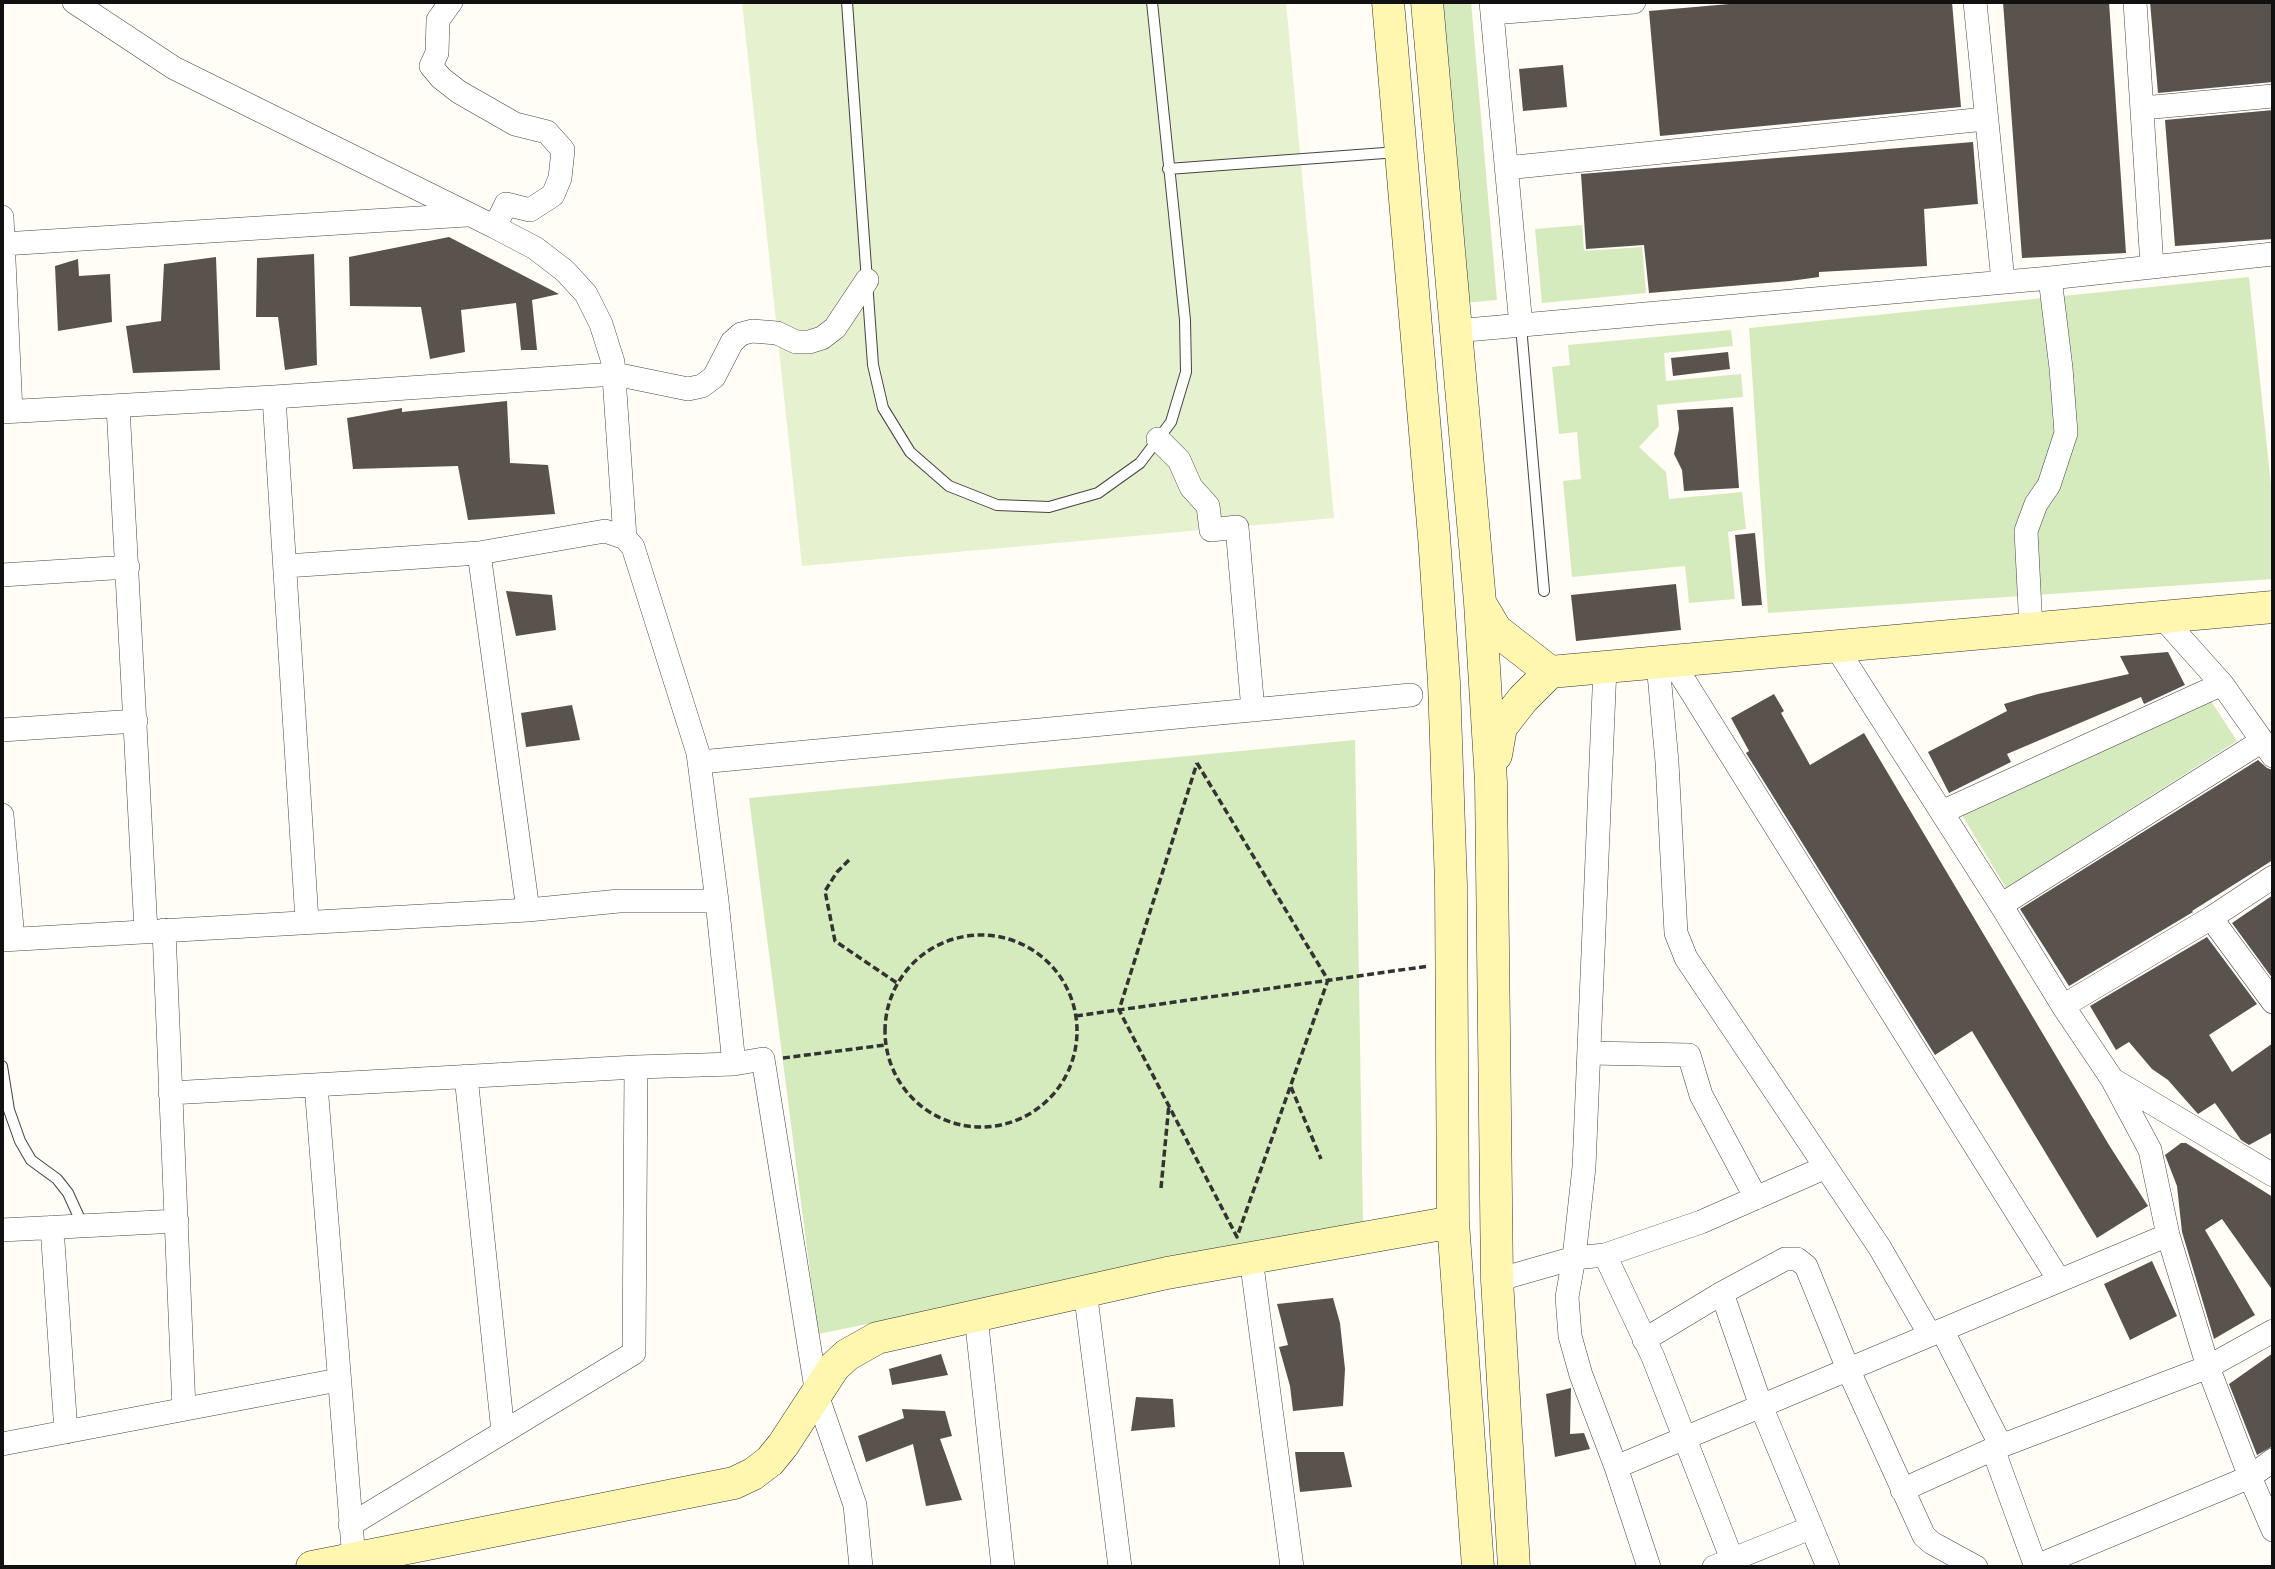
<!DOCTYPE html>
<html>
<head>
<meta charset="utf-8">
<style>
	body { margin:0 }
	#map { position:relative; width:2275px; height:1569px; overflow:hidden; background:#fffdf5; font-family:"Source Serif 4",serif }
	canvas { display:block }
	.frame { position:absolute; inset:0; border:4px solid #111; pointer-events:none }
</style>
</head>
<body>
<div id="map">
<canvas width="2275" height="1569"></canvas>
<div class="frame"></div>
</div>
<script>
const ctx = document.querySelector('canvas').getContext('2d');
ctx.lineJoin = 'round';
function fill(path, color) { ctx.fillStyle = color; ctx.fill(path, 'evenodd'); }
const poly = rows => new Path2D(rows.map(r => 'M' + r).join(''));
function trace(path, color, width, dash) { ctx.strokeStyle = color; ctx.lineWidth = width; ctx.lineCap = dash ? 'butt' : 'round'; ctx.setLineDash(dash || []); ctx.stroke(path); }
fill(poly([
	[1436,2,1471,2,1497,300,1463,303],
	[1582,225,1584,251,1642,247,1646,293,1542,303,1535,229],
	[2249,277,2273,504,2273,579,1768,613,1749,328],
	[1731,330,1733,346,1664,353,1666,381,1741,374,1743,397,1657,405,1659,426,1639,447,1666,472,1669,499,1742,492,1746,529,1728,532,1735,599,1689,603,1685,566,1572,577,1563,481,1581,479,1577,432,1559,434,1552,367,1570,365,1568,345],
	[2211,701,2237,741,2006,888,1962,815],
	[1355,740,1363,1224,818,1334,749,798]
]), '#d5ebbd');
fill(poly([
	[742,2,1286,2,1334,518,802,566]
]), '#e6f2cf');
fill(poly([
	[1752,2,1952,2,1961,107,1660,136,1649,11],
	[2003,2,2109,2,2126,253,2022,258],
	[2150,2,2273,2,2273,82,2158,93],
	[1563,65,1567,107,1523,111,1519,69],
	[2273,110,2273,239,2175,246,2165,120],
	[1973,142,1978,204,1924,209,1927,266,1819,272,1819,277,1790,281,1649,293,1644,245,1586,249,1581,174],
	[449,237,559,294,532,300,537,350,521,350,516,303,461,310,465,352,430,359,421,307,350,306,349,257],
	[314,254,317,365,285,370,278,317,256,317,257,258],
	[216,257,220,370,133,373,126,326,161,321,164,264],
	[78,259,79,276,110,274,112,322,58,331,55,266],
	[1728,352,1730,369,1673,376,1671,358],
	[507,401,510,463,548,465,555,514,468,520,458,466,353,469,347,418,402,408,402,412],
	[1733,407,1739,488,1684,491,1682,470,1674,454,1679,429,1677,410],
	[1755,533,1762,605,1742,606,1735,535],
	[1676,584,1681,630,1576,641,1571,595],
	[506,591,552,595,556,630,516,636],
	[2168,652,2185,685,2144,704,2141,697,2007,754,2011,762,1949,793,1928,752,2007,711,2004,704,2038,694,2129,674,2120,656],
	[1774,694,1784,711,1781,713,1810,765,1864,733,2109,1145,2148,1206,2097,1238,1972,1031,1935,1055,1746,753,1749,751,1731,718],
	[572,705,580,740,526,747,521,713],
	[2258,760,2267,768,2273,770,2273,860,2192,911,2193,912,2069,986,2020,909],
	[2273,895,2273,979,2232,923],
	[2207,937,2257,1004,2209,1035,2232,1072,2273,1043,2273,1132,2249,1145,2241,1140,2215,1103,2198,1114,2168,1080,2152,1069,2129,1042,2116,1050,2090,1006],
	[2181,1143,2186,1143,2273,1197,2273,1291,2222,1219,2205,1230,2255,1315,2214,1339,2182,1232,2177,1186,2165,1155],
	[2152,1261,2177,1316,2130,1340,2104,1284],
	[1333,1298,1340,1323,1345,1369,1343,1406,1293,1411,1290,1386,1279,1347,1288,1345,1277,1304],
	[2273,1353,2273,1446,2257,1455,2229,1384],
	[941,1354,948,1375,892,1385,889,1369],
	[1571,1388,1570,1434,1584,1433,1590,1449,1555,1457,1546,1394],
	[1136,1397,1173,1399,1175,1427,1131,1431],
	[902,1409,945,1411,952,1436,940,1439,962,1500,926,1506,913,1444,866,1462,858,1436,904,1418],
	[1295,1452,1344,1452,1352,1487,1300,1492]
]), '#5a524d');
const lane = poly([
	[847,2,873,365,883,408,910,452,949,486,997,505,1049,507,1098,493,1140,463,1171,422,1186,372,1185,320,1152,2],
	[1168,169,1398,152],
	[1521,326,1544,591],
	[2,1066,9,1110,20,1141,31,1160,57,1179,68,1193,83,1226]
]);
const street = poly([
	[74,2,174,68,495,227,535,248,565,271,586,294,601,324,613,362,625,538],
	[451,2,438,20,437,53,431,66,441,78,459,92,515,124,547,132,563,150,560,178,553,195,530,210,506,204,495,227],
	[1491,2,1521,326],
	[1975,2,2003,281],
	[2135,2,2152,266],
	[1492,13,1634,2],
	[2143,108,2273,96],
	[1506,168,1985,119],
	[2,217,11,412],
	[3,244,467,215],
	[1455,331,2050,278,2273,254],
	[274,397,307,921],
	[118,406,146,931],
	[2,412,274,397,615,374,688,389,702,386,714,377,732,342,741,334,752,331,777,333,796,342,809,342,822,338,835,328,867,280],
	[1158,439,1179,460,1191,487,1208,506,1211,530,1237,527,1253,710],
	[479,553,528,910],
	[286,566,479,553,605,531,625,538,633,547,698,753,717,901],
	[2,575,128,567],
	[2162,617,2222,684,2273,756],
	[2031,629,2026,531,2036,504,2049,485,2066,433,2061,368,2050,278],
	[1836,647,2001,905,2063,1006,2112,1079,2150,1150,2168,1235,2208,1367,2250,1477,2273,1530],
	[1672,661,2059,1280],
	[1658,663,1667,762,1676,933,1686,958,1880,1248,1930,1335],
	[1605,667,1584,1167,1574,1258,1567,1297,1570,1336,1581,1375,1616,1467,1649,1567],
	[2,730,136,721],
	[700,762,1411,695],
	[1942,812,2222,684],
	[2,815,13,939],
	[2001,905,2262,741],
	[2211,918,2273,1002],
	[164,930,184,1409],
	[2,940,528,910,619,901,717,901,734,1064],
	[2063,1006,2211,918,2273,877],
	[1589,1053,1689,1055,1701,1095,1756,1198],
	[466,1076,503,1432],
	[2115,1081,2273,1175],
	[316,1085,354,1560],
	[170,1093,636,1067,734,1064,763,1059,817,1395,855,1505,861,1567],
	[52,1227,66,1432],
	[2,1230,177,1221],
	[1605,1255,1701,1222,1826,1167],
	[1251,1258,1292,1567],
	[1497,1280,1574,1258,1605,1255,1653,1357,1735,1567],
	[1085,1290,1120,1567],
	[1722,1293,1761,1406,1828,1567],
	[976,1316,1003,1567],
	[1942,1330,2001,1446],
	[1644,1340,1722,1293,1785,1259,1797,1259,1806,1266,1848,1369,1924,1536,1932,1543,1976,1567],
	[2,1444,338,1380],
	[1993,1449,2036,1567],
	[1616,1467,2168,1235],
	[1902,1490,1993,1449,2208,1367,2273,1331],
	[350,1525,634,1353,636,1067],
	[1714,1567,1810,1528],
	[2034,1567,2250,1477,2273,1460]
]);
const secondary = poly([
	[1388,2,1434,536,1444,682,1451,885,1453,1222,1478,1567],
	[1427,2,1480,602,1491,782,1497,1280,1514,1567],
	[1480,603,1496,630,1550,672],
	[1496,755,1501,727,1523,699,1550,672,2273,607],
	[312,1567,734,1483,753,1474,770,1461,783,1445,834,1367,847,1355,877,1338,1167,1273,1453,1222]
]);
trace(lane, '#444', 12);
trace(street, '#444', 24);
trace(secondary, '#333', 33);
trace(poly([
	[1197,763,1328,980,1237,1237,1119,1010,1197,763],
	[849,860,837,872,825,891,835,941,897,983],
	'885 1031a96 96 0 1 1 192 0a96 96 0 1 1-192 0Z',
	[1076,1016,1429,966],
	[783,1058,885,1045],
	[1291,1087,1321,1159],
	[1161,1188,1169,1104]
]), '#333', 3.5, [7, 3.5]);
trace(lane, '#fff', 10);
trace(street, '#fff', 23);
trace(secondary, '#fff6b0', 32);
</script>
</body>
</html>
